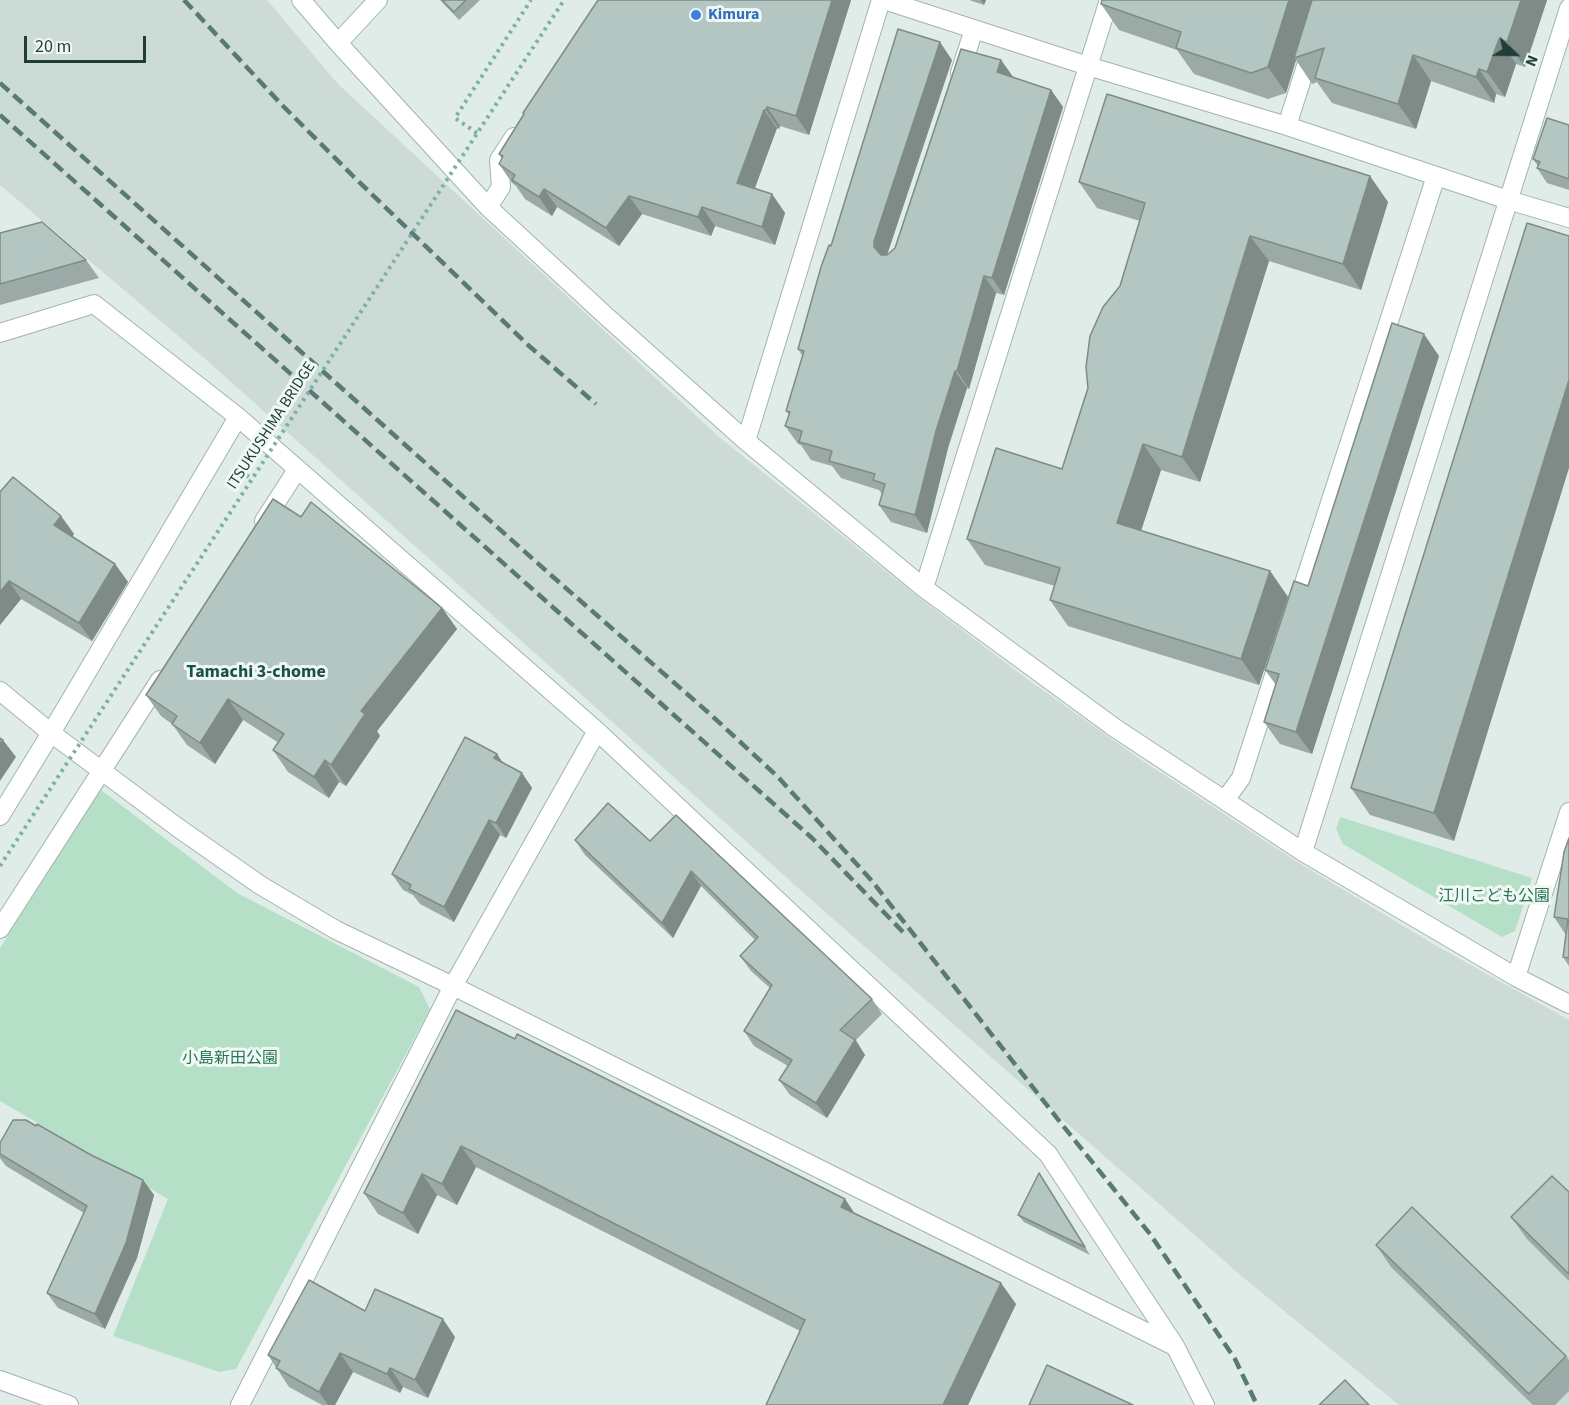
<!DOCTYPE html>
<html>
<head>
<meta charset="utf-8">
<style>
	body { margin:0 }
	#map { position:relative; width:1569px; height:1405px; overflow:hidden; background:#dfece8; font-family:"Source Sans 3",sans-serif }
	canvas { display:block }
	.north { position:absolute; left:1485px; top:24px; width:60px; height:60px; -webkit-text-stroke:4px #f0f8f5; paint-order:stroke; rotate:112deg; font-size:16px; font-weight:700; line-height:24px; text-align:center; color:#1f3d39 }
	.north::after { content:''; display:block; margin:auto; width:21px; height:27px; background:#1f3d39; clip-path:polygon(50% 0,100% 100%,50% 72%,0 100%) }
	.scale { position:absolute; left:24px; top:36px; width:122px; height:27px; box-sizing:border-box; border:3px solid #1f3d39; border-top:0; padding-left:8px; font-size:18px; line-height:21px; white-space:nowrap; color:#1f3d39; -webkit-text-stroke:4px #f0f8f5; paint-order:stroke }
</style>
</head>
<body>
<div id="map">
<canvas width="1569" height="1405"></canvas>
<div class="north">N</div>
<div class="scale">20 m</div>
</div>
<script>
const ctx = document.querySelector('canvas').getContext('2d');
ctx.lineJoin = 'round';
function fill(path, color) { ctx.fillStyle = color; ctx.fill(path, 'evenodd'); }
const poly = rows => new Path2D(rows.map(r => 'M' + r).join(''));
function trace(path, color, width, dash) { ctx.strokeStyle = color; ctx.lineWidth = width; ctx.lineCap = dash ? 'butt' : 'round'; ctx.setLineDash(dash || []); ctx.stroke(path); }
function drawText(font, color, halo, rows, align = 'center') {
  ctx.font = font + ' "Source Sans 3","Noto Sans JP",sans-serif'; ctx.lineWidth = 6; ctx.setLineDash([]); ctx.textBaseline = 'middle'; ctx.strokeStyle = halo; ctx.fillStyle = color; for (const [text, x, y, turn = 0] of rows) {
    ctx.save(); ctx.translate(x, y); ctx.rotate((+turn || 0) * Math.PI / 180); ctx.textAlign = isNaN(turn) ? turn : align; if (halo) ctx.strokeText(text, 0, 0); ctx.fillText(text, 0, 0); ctx.restore();
  }
}
fill(poly([
	[0,0,267,0,338,84,719,437,921,599,1027,679,1140,759,1294,860,1433,944,1569,1020,1569,1405,1399,1405,1245,1279,824,911,203,357,0,185]
]), '#cddbd7');
fill(poly([
	[101,790,237,893,419,987,430,1009,236,1369,219,1372,113,1336,168,1199,0,1101,0,948],
	[1340,817,1532,878,1515,931,1502,937,1343,844,1336,829]
]), '#b6dfc7');
const minor = poly([
	[301,0,338,43,488,207,606,316,746,441,924,588,1115,728,1303,852,1516,977,1569,1004],
	[884,0,1088,66,1287,126,1508,200,1569,218],
	[338,43,378,0],
	[960,73,974,29],
	[1287,126,1311,50],
	[488,207,501,187,499,160,514,137],
	[0,333,94,304,238,417,597,731,1048,1154,1175,1346,1205,1405],
	[746,441,881,0],
	[264,521,297,470],
	[924,588,1109,0],
	[1296,608,1436,176],
	[0,691,51,733,177,827,260,885,336,930,453,986,1174,1346],
	[1225,800,1241,778,1280,657],
	[0,816,51,733,238,417],
	[1303,852,1569,8],
	[0,929,160,680],
	[1516,977,1569,812],
	[0,1380,69,1405],
	[240,1405,453,986,597,731]
]);
trace(minor, '#a2b4b0', 20);
trace(poly([
	[477,133,455,118,531,0],
	[240,471,252,479]
]), '#7db1a8', 4, [3, 4.5]);
trace(minor, '#fff', 18);
trace(poly([
	[184,0,282,105,353,176,528,345,596,404],
	[0,83,552,576,710,714,778,777,872,881,1060,1122,1150,1234,1235,1359,1257,1405],
	[0,115,812,838,903,932]
]), '#597974', 4.5, [12, 6]);
trace(poly([
	[0,866,564,0]
]), '#7db1a8', 4, [3, 4.5]);
fill(poly([
	[440,0,480,0,459,20],
	[851,0,809,135,780,126,779,129,777,128,755,188,772,194,785,213,775,245,715,226,711,236,642,214,619,246,557,207,552,216,525,199,516,186,512,183,499,164,502,159,499,154,524,115,523,113],
	[969,0,986,0,984,5],
	[1547,0,1525,67,1516,64,1505,97,1496,94,1494,103,1431,81,1416,129,1332,103,1317,82,1312,84,1296,60,1286,93,1268,99,1194,74,1177,50,1119,30,1101,4],
	[952,60,887,255,895,248,1001,60,1013,77,1051,90,1063,107,1004,295,996,293,969,389,967,388,948,448,927,533,891,522,879,505,882,494,879,490,841,478,832,466,811,460,801,445,798,444,785,426,789,415,786,411,803,357,798,349,831,246],
	[1569,125,1569,190,1547,183,1537,168,1538,166,1533,159],
	[1079,182,1388,202,1361,290,1269,261,1200,482,1161,470,1141,531,1270,571,1288,597,1259,685,1068,626,1050,600,1055,586,985,565,967,539,1062,469,1088,388,1140,221,1097,208],
	[0,233,86,260,99,278,0,305],
	[1569,236,1454,841,1370,815,1351,788],
	[1439,356,1312,754,1280,744,1264,722,1276,685,1265,670,1308,586],
	[0,492,61,516,74,534,72,537,115,564,128,582,92,641,21,599,0,625],
	[442,608,457,629,377,731,380,736,346,786,339,782,329,798,288,772,273,750,279,743,243,720,215,764,187,745,172,724,161,716,146,695],
	[497,754,502,762,522,773,532,788,506,838,500,835,454,922,420,904,413,895,403,890,392,874],
	[1569,838,1569,966,1563,957,1566,935,1554,917],
	[575,840,650,841,872,999,882,1014,856,1040,865,1055,827,1118,790,1095,779,1080,788,1066,754,1046,744,1031,770,988,751,971,740,956,755,940,701,886,673,938,585,855],
	[515,1039,845,1199,854,1213,1016,1304,968,1405,766,1405,800,1331,476,1167,457,1205,437,1195,418,1234,378,1214,364,1193],
	[0,1143,91,1155,143,1180,154,1195,137,1258,105,1329,58,1308,47,1293,84,1213,6,1166,0,1158],
	[1039,1173,1044,1181,1090,1255,1024,1222,1018,1215],
	[1569,1192,1569,1281,1527,1239,1511,1217],
	[1376,1245,1566,1356,1569,1360,1569,1391,1555,1405,1533,1405,1391,1267],
	[365,1311,455,1337,428,1398,403,1387,400,1393,353,1372,335,1405,322,1405,289,1387,268,1355]
]), '#9baaa6');
fill(poly([
	[832,0,851,0,809,135,796,116],
	[981,0,986,0,984,5],
	[1289,0,1314,0,1294,58,1296,60,1286,93,1268,67],
	[1521,0,1547,0,1525,67,1507,42],
	[1499,39,1516,64,1505,97,1487,72],
	[940,42,952,60,886,258,886,265,874,247,874,241],
	[1413,55,1431,81,1416,129,1398,104],
	[1001,60,1013,77,997,72],
	[1479,69,1496,94,1494,103,1476,77],
	[1051,90,1063,107,1004,295,992,278],
	[767,107,780,126,779,129,766,110],
	[764,110,777,128,750,201,737,183],
	[1370,176,1388,202,1361,290,1343,264],
	[544,189,557,207,552,216,539,197],
	[772,194,785,213,775,245,762,227],
	[629,196,642,214,619,246,606,228],
	[702,207,715,226,711,236,698,217],
	[1250,236,1269,261,1200,482,1182,457],
	[984,276,996,293,969,389,957,371],
	[1424,334,1439,356,1312,754,1296,732],
	[955,371,967,388,948,448,927,533,915,515,936,431],
	[1569,380,1569,468,1454,841,1434,813],
	[1143,444,1161,470,1135,549,1117,523],
	[61,516,74,534,67,543,54,525],
	[115,564,128,582,92,641,79,623],
	[1270,571,1288,597,1259,685,1241,659],
	[9,581,21,599,0,625,0,592],
	[442,608,457,629,377,731,380,736,346,786,331,765,361,711],
	[228,699,243,720,215,764,200,743],
	[3,740,16,757,0,781,0,745],
	[497,754,507,769,494,758],
	[325,760,339,782,329,798,314,777],
	[522,773,532,788,506,838,496,823],
	[489,820,500,835,454,922,444,907],
	[691,871,701,886,673,938,662,923],
	[855,1040,865,1055,827,1118,816,1103],
	[461,1146,476,1167,457,1205,442,1184],
	[422,1174,437,1195,418,1234,403,1213],
	[143,1180,154,1195,137,1258,105,1329,95,1314],
	[845,1199,859,1220,841,1207],
	[1001,1283,1016,1304,968,1405,943,1405],
	[443,1319,455,1337,428,1398,415,1380],
	[340,1353,353,1372,335,1405,328,1405,319,1392],
	[390,1368,403,1387,400,1393,387,1374]
]), '#7e8b87');
const building = poly([
	[442,0,466,0,454,12,442,0],
	[598,0,832,0,796,116,767,107,766,110,764,110,737,183,772,194,762,227,702,207,698,217,629,196,606,228,544,189,539,197,512,180,515,175,499,164,503,156,499,154,524,114,523,113,598,0],
	[1102,0,1289,0,1268,67,1251,73,1176,48,1181,32,1101,4,1102,0],
	[1312,0,1521,0,1507,42,1499,39,1487,72,1479,69,1476,77,1413,55,1398,104,1315,78,1324,48,1294,58,1312,0],
	[898,29,940,42,874,241,874,247,881,255,887,255,895,248,961,49,1001,60,997,72,1051,90,992,278,984,276,957,371,955,371,936,431,915,515,879,505,885,484,873,480,875,474,829,461,832,451,799,442,802,431,785,426,790,412,786,411,804,351,798,349,821,267,829,245,831,246,898,29],
	[1107,94,1370,176,1343,264,1250,236,1182,457,1143,444,1117,523,1270,571,1241,659,1050,600,1060,568,967,539,996,448,1062,469,1088,388,1086,367,1090,336,1103,307,1120,286,1145,203,1079,182,1107,94],
	[1547,118,1569,125,1569,179,1537,168,1540,162,1533,159,1547,118],
	[42,222,86,260,0,284,0,233,42,222],
	[1527,223,1569,236,1569,380,1434,813,1351,788,1527,223],
	[1392,323,1424,334,1296,732,1264,722,1279,674,1265,670,1294,581,1308,586,1392,323],
	[13,477,61,516,54,525,115,564,79,623,9,581,0,592,0,492,13,477],
	[273,499,301,517,311,502,442,608,361,711,365,714,331,765,325,760,314,777,273,750,284,734,228,699,200,743,172,724,177,716,146,695,273,499],
	[465,737,497,754,494,758,522,773,496,823,489,820,444,907,409,889,411,885,392,874,465,737],
	[0,738,3,740,0,745,0,738],
	[608,803,650,841,676,815,872,999,840,1030,855,1040,816,1103,779,1080,792,1060,744,1031,772,985,740,956,758,937,691,871,662,923,575,840,608,803],
	[1569,838,1569,958,1563,957,1568,919,1554,917,1564,852,1569,838],
	[456,1010,515,1039,517,1034,845,1199,841,1207,1001,1283,943,1405,766,1405,805,1320,461,1146,442,1184,422,1174,403,1213,364,1193,456,1010],
	[13,1120,26,1120,36,1126,37,1124,91,1155,143,1180,126,1243,95,1314,47,1293,87,1206,0,1154,0,1143,13,1120],
	[1039,1173,1085,1247,1018,1215,1039,1173],
	[1552,1176,1569,1192,1569,1274,1511,1217,1552,1176],
	[1412,1207,1566,1356,1529,1394,1376,1245,1412,1207],
	[309,1280,365,1311,375,1289,443,1319,415,1380,390,1368,387,1374,340,1353,319,1392,276,1368,280,1361,268,1355,309,1280],
	[1047,1365,1133,1405,1029,1405,1047,1365],
	[1345,1380,1369,1405,1319,1405,1345,1380]
]);
fill(building, '#b4c6c1');
trace(building, '#7e8b87', 1.5);
for (const [x, y, r, color] of [
	[696,15,6,"#3f7fe0"]
]) { const dot = new Path2D(); dot.arc(x, y, r, 0, 2 * Math.PI); ctx.fillStyle = color; ctx.fill(dot); trace(dot, '#f0f8f5', 2); }
drawText('bold 16px', '#366cbe', '#f0f8f5', [
	["Kimura",708,15]
], 'left');
drawText('16px', '#1f3d39', '#f0f8f5', [
	["ITSUKUSHIMA BRIDGE",272,426,-57]
]);
drawText('16px', '#267650', '#f0f8f5', [
	["江川こども公園",1494,897],
	["小島新田公園",230,1059]
]);
drawText('bold 18px', '#1a504a', '#f0f8f5', [
	["Tamachi 3-chome",256,673]
]);
</script>
</body>
</html>
